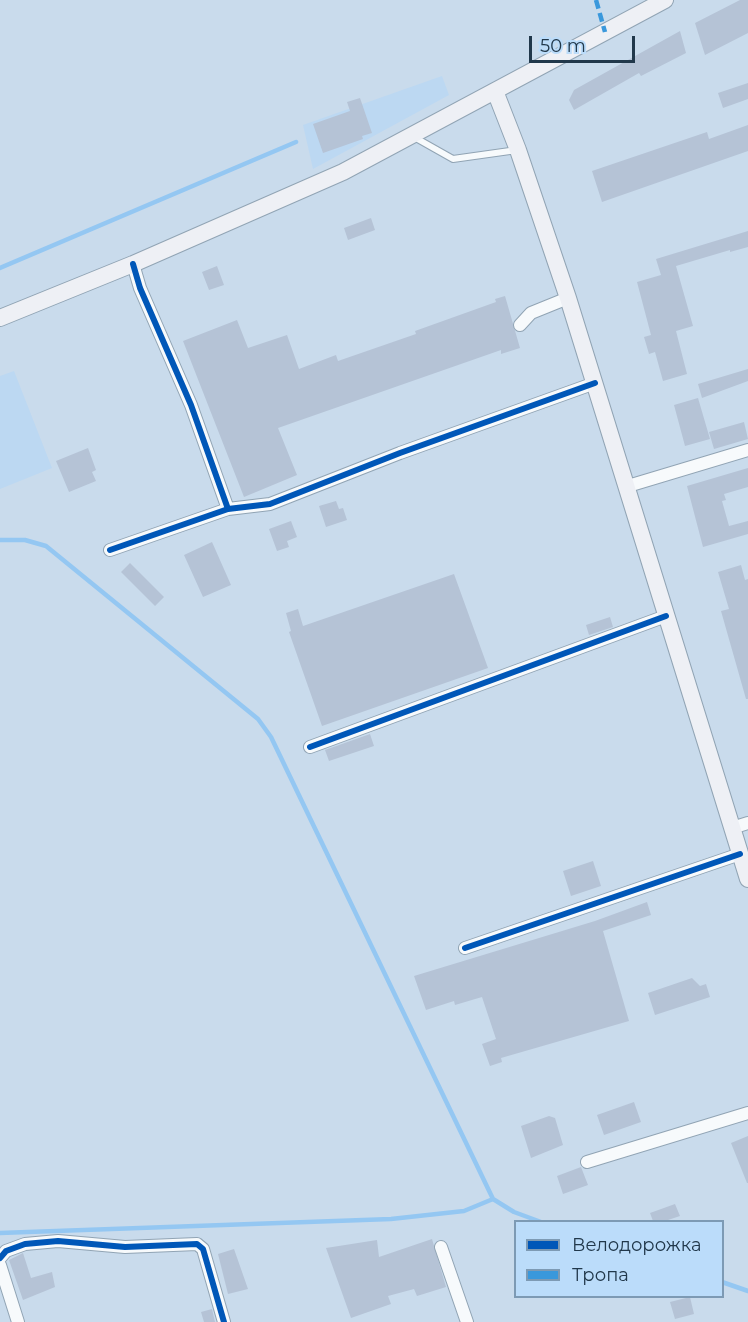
<!DOCTYPE html>
<html>
<head>
<meta charset="utf-8">
<style>
	body { margin:0 }
	#map { position:relative; width:748px; height:1322px; overflow:hidden; background:#c9dbec; font-family:Montserrat,sans-serif }
	canvas { display:block }
	.legend { position:absolute; left:514px; top:1220px; width:210px; height:78px; box-sizing:border-box; background:#bbdcfa; border:2px solid #7d9ab4; margin:0; padding:8px 10px; list-style:none; font-size:18px; color:#21384b }
	.legend li { display:flex; align-items:center; gap:12px; height:30px }
	.legend b { width:30px; border:2px solid #7d9ab4 }
	.scale { position:absolute; left:529px; top:36px; width:106px; height:27px; box-sizing:border-box; border:3px solid #21384b; border-top:0; padding-left:8px; font-size:18px; line-height:21px; white-space:nowrap; color:#21384b; -webkit-text-stroke:4px #bbdcfa; paint-order:stroke }
</style>
</head>
<body>
<div id="map">
<canvas width="748" height="1322"></canvas>
<ul class="legend">
<li><b style="height:8px;background:#0057b8"></b>Велодорожка</li>
<li><b style="height:8px;background:#3a98dc"></b>Тропа</li>
</ul>
<div class="scale">50 m</div>
</div>
<script>
const ctx = document.querySelector('canvas').getContext('2d');
ctx.lineJoin = 'round';
function fill(path, color) { ctx.fillStyle = color; ctx.fill(path, 'evenodd'); }
const poly = rows => new Path2D(rows.map(r => 'M' + r).join(''));
function trace(path, color, width, dash) { ctx.strokeStyle = color; ctx.lineWidth = width; ctx.lineCap = dash ? 'butt' : 'round'; ctx.setLineDash(dash || []); ctx.stroke(path); }
fill(poly([
	[442,76,449,95,313,169,303,125],
	[14,371,52,468,0,489,0,376]
]), '#bcd8f2');
trace(poly([
	[0,268,296,142],
	[0,540,25,540,46,546,258,719,271,737,493,1199,514,1212,541,1222],
	[0,1233,391,1219,464,1211,493,1199],
	[722,1282,748,1291]
]), '#94c7f2', 4.5);
fill(poly([
	[740,0,748,0,748,33,705,55,695,23],
	[680,31,686,53,641,76,639,73,574,110,569,100,574,90],
	[748,83,748,99,723,108,718,93],
	[360,98,372,133,362,136,363,139,323,153,313,124,350,111,347,102],
	[748,125,748,151,602,202,592,171,707,132,709,139],
	[371,218,375,230,348,240,344,228],
	[748,231,748,247,730,252,730,250,676,266,693,326,676,331,687,374,663,381,655,352,649,354,644,337,651,335,637,282,661,275,656,259],
	[217,266,224,285,209,290,202,272],
	[505,296,520,348,501,354,501,350,278,428,297,475,244,497,183,341,237,320,248,348,287,335,299,369,336,355,338,361,416,334,415,331,496,302,495,299],
	[748,369,748,381,702,398,698,384],
	[698,398,710,439,685,446,674,405],
	[744,422,748,439,714,449,709,432],
	[88,448,96,470,92,472,96,481,69,492,56,461],
	[748,468,748,487,724,494,726,500,722,501,729,526,748,521,748,534,703,547,687,486],
	[336,501,339,509,343,508,347,520,326,527,319,506],
	[291,521,297,537,287,541,289,547,277,551,269,529],
	[212,542,231,585,203,597,184,555],
	[130,563,164,597,155,606,121,572],
	[741,565,745,580,748,579,748,699,746,699,721,611,729,609,718,572],
	[454,574,488,668,322,726,289,632,291,631,286,613,298,609,303,626],
	[610,617,613,627,589,635,586,625],
	[370,734,374,746,329,761,325,750],
	[593,861,601,886,571,896,563,871],
	[647,902,651,915,603,931,629,1021,501,1058,502,1062,490,1066,482,1044,496,1039,482,997,455,1005,454,1001,426,1010,414,976,595,921],
	[692,978,700,986,706,984,710,997,655,1015,648,993],
	[634,1102,641,1122,604,1135,597,1115],
	[549,1116,555,1118,563,1145,531,1158,521,1126],
	[748,1136,748,1183,747,1183,731,1143],
	[581,1167,588,1185,563,1194,557,1176],
	[675,1204,680,1216,665,1221,653,1221,650,1213],
	[432,1239,446,1287,417,1296,414,1289,388,1296,391,1304,351,1318,326,1248,377,1240,379,1257],
	[234,1249,248,1289,228,1294,218,1254],
	[23,1253,31,1278,52,1272,55,1287,23,1300,9,1260],
	[690,1297,694,1314,675,1319,670,1302],
	[212,1309,215,1322,204,1322,201,1312]
]), '#b5c3d6');
const lane = poly([
	[414,137,453,159,517,150]
]);
const street = poly([
	[133,264,140,288,191,405,228,509],
	[520,325,531,313,568,298],
	[628,486,748,450],
	[110,550,228,509,270,504,400,453,595,383],
	[310,747,666,616],
	[732,828,748,823],
	[465,948,740,854],
	[587,1162,748,1113],
	[441,1247,467,1322],
	[0,1258,6,1251,25,1244,58,1241,125,1247,197,1244,203,1249,224,1322],
	[0,1265,18,1322]
]);
const secondary = poly([
	[495,91,518,150,568,298,748,879],
	[0,318,133,264,343,172,665,0]
]);
trace(lane, '#91a4b4', 8);
trace(street, '#91a4b4', 14);
trace(secondary, '#91a4b4', 18);
trace(lane, '#f7fafc', 6);
trace(street, '#f7fafc', 12);
trace(secondary, '#eef0f5', 16);
trace(poly([
	[596,0,605,32]
]), '#3a98dc', 4.5, [9, 4.5]);
trace(poly([
	[133,264,140,288,191,405,228,509],
	[110,550,228,509,270,504,400,453,595,383],
	[310,747,666,616],
	[465,948,740,854],
	[0,1258,6,1251,25,1244,58,1241,125,1247,197,1244,203,1249,224,1322]
]), '#0057b8', 6);
</script>
</body>
</html>
